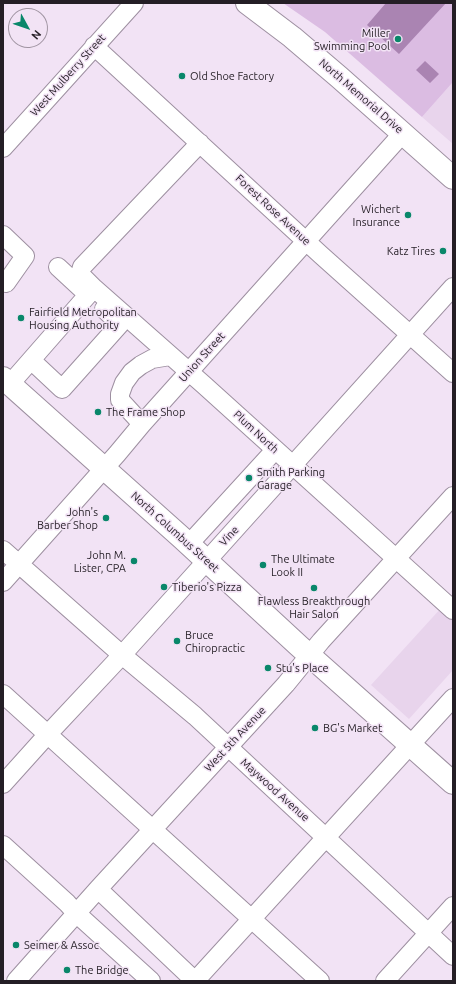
<!DOCTYPE html>
<html>
<head>
<meta charset="utf-8">
<style>
	body { margin:0 }
	#map { position:relative; width:456px; height:984px; overflow:hidden; background:#f2e3f5; font-family:Ubuntu,sans-serif }
	canvas { display:block }
	.frame { position:absolute; inset:0; border:4px solid #241e25; pointer-events:none }
	.north { position:absolute; left:8px; top:8px; width:40px; height:40px; box-sizing:border-box; background:#f2e3f5; border:1px solid #a094a2; border-radius:50%; rotate:130deg; font-size:11px; font-weight:700; line-height:16px; text-align:center; color:#241e25 }
	.north::after { content:''; display:block; margin:auto; width:14px; height:18px; background:#09876a; clip-path:polygon(50% 0,100% 100%,50% 72%,0 100%) }
</style>
</head>
<body>
<div id="map">
<canvas width="456" height="984"></canvas>
<div class="frame"></div>
<div class="north">N</div>
</div>
<script>
const ctx = document.querySelector('canvas').getContext('2d');
ctx.lineJoin = 'round';
function fill(path, color) { ctx.fillStyle = color; ctx.fill(path, 'evenodd'); }
const poly = rows => new Path2D(rows.map(r => 'M' + r).join(''));
function trace(path, color, width, dash) { ctx.strokeStyle = color; ctx.lineWidth = width; ctx.lineCap = dash ? 'butt' : 'round'; ctx.setLineDash(dash || []); ctx.stroke(path); }
function drawText(font, color, halo, rows, align = 'center') {
  ctx.font = font + ' Ubuntu,sans-serif'; ctx.lineWidth = 3; ctx.setLineDash([]); ctx.textBaseline = 'middle'; ctx.strokeStyle = halo; ctx.fillStyle = color; for (const [text, x, y, turn = 0] of rows) {
    ctx.save(); ctx.translate(x, y); ctx.rotate((+turn || 0) * Math.PI / 180); ctx.textAlign = isNaN(turn) ? turn : align; if (halo) ctx.strokeText(text, 0, 0); ctx.fillText(text, 0, 0); ctx.restore();
  }
}
fill(poly([
	[453,82,453,144,422,117],
	[442,607,453,617,453,670,409,719,371,685]
]), '#e8d4ec');
fill(poly([
	[283,3,453,3,453,82,422,117,325,32]
]), '#dbbce2');
fill(poly([
	[386,3,446,3,399,54,367,25],
	[425,61,439,74,430,83,416,70]
]), '#aa84b2');
const minor = poly([
	[94,46,321,255,453,373],
	[3,148,134,3],
	[3,235,25,256,6,283,3,281],
	[58,267,85,292],
	[94,288,204,385,453,610],
	[31,360,62,389,120,324,104,309],
	[10,384,94,288,80,274,82,267,200,143],
	[142,424,120,400,120,394,124,383,132,372,141,365,152,359,170,356],
	[189,544,275,450],
	[3,550,122,655,195,716,453,956],
	[3,582,117,454,142,424,403,133],
	[3,694,320,981],
	[3,784,48,734,122,655,453,287],
	[3,845,67,903,76,913,151,981],
	[98,889,195,981],
	[16,981,98,889,286,684,321,641,453,496],
	[195,981,453,698],
	[385,981,453,906]
]);
const major = poly([
	[247,3,292,37,339,77,453,178],
	[3,378,182,538,299,646,453,783]
]);
trace(minor, '#9d8fa0', 20);
trace(major, '#9d8fa0', 24);
trace(minor, '#fff', 18);
trace(major, '#fff', 22);
for (const [x, y, r, color] of [
	[398,39,4,"#09876a"],
	[182,76,4,"#09876a"],
	[408,215,4,"#09876a"],
	[443,251,4,"#09876a"],
	[21,318,4,"#09876a"],
	[98,412,4,"#09876a"],
	[249,478,4,"#09876a"],
	[106,518,4,"#09876a"],
	[134,561,4,"#09876a"],
	[263,565,4,"#09876a"],
	[164,587,4,"#09876a"],
	[314,588,4,"#09876a"],
	[177,641,4,"#09876a"],
	[268,668,4,"#09876a"],
	[315,728,4,"#09876a"],
	[16,945,4,"#09876a"],
	[67,970,4,"#09876a"]
]) { const dot = new Path2D(); dot.arc(x, y, r, 0, 2 * Math.PI); ctx.fillStyle = color; ctx.fill(dot); trace(dot, '#f2e3f5', 1.5); }
drawText('11px', '#241e25', '#f2e3f5', [
	["Miller",390,33,"right"],
	["Swimming Pool",390,46,"right"],
	["Old Shoe Factory",190,76],
	["Wichert",400,209,"right"],
	["Insurance",400,222,"right"],
	["Katz Tires",435,251,"right"],
	["Fairfield Metropolitan",29,312],
	["Housing Authority",29,325],
	["The Frame Shop",106,412],
	["Smith Parking",257,472],
	["Garage",257,485],
	["John's",98,512,"right"],
	["Barber Shop",98,525,"right"],
	["John M.",126,555,"right"],
	["Lister, CPA",126,568,"right"],
	["The Ultimate",271,559],
	["Look II",271,572],
	["Tiberio's Pizza",172,587],
	["Flawless Breakthrough",314,601,"center"],
	["Hair Salon",314,614,"center"],
	["Bruce",185,635],
	["Chiropractic",185,648],
	["Stu's Place",276,668],
	["BG's Market",323,728],
	["Seimer & Assoc",24,945],
	["The Bridge",75,970]
], 'left');
drawText('11px', '#241e25', '#f2e3f5', [
	["West Mulberry Street",68,75,-48],
	["North Memorial Drive",361,96,41],
	["Forest Rose Avenue",273,210,43],
	["Union Street",202,357,-48],
	["Plum North",256,432,43],
	["North Columbus Street",175,532,42],
	["Vine",229,536,-47],
	["West 5th Avenue",235,739,-47],
	["Maywood Avenue",275,790,42]
]);
</script>
</body>
</html>
